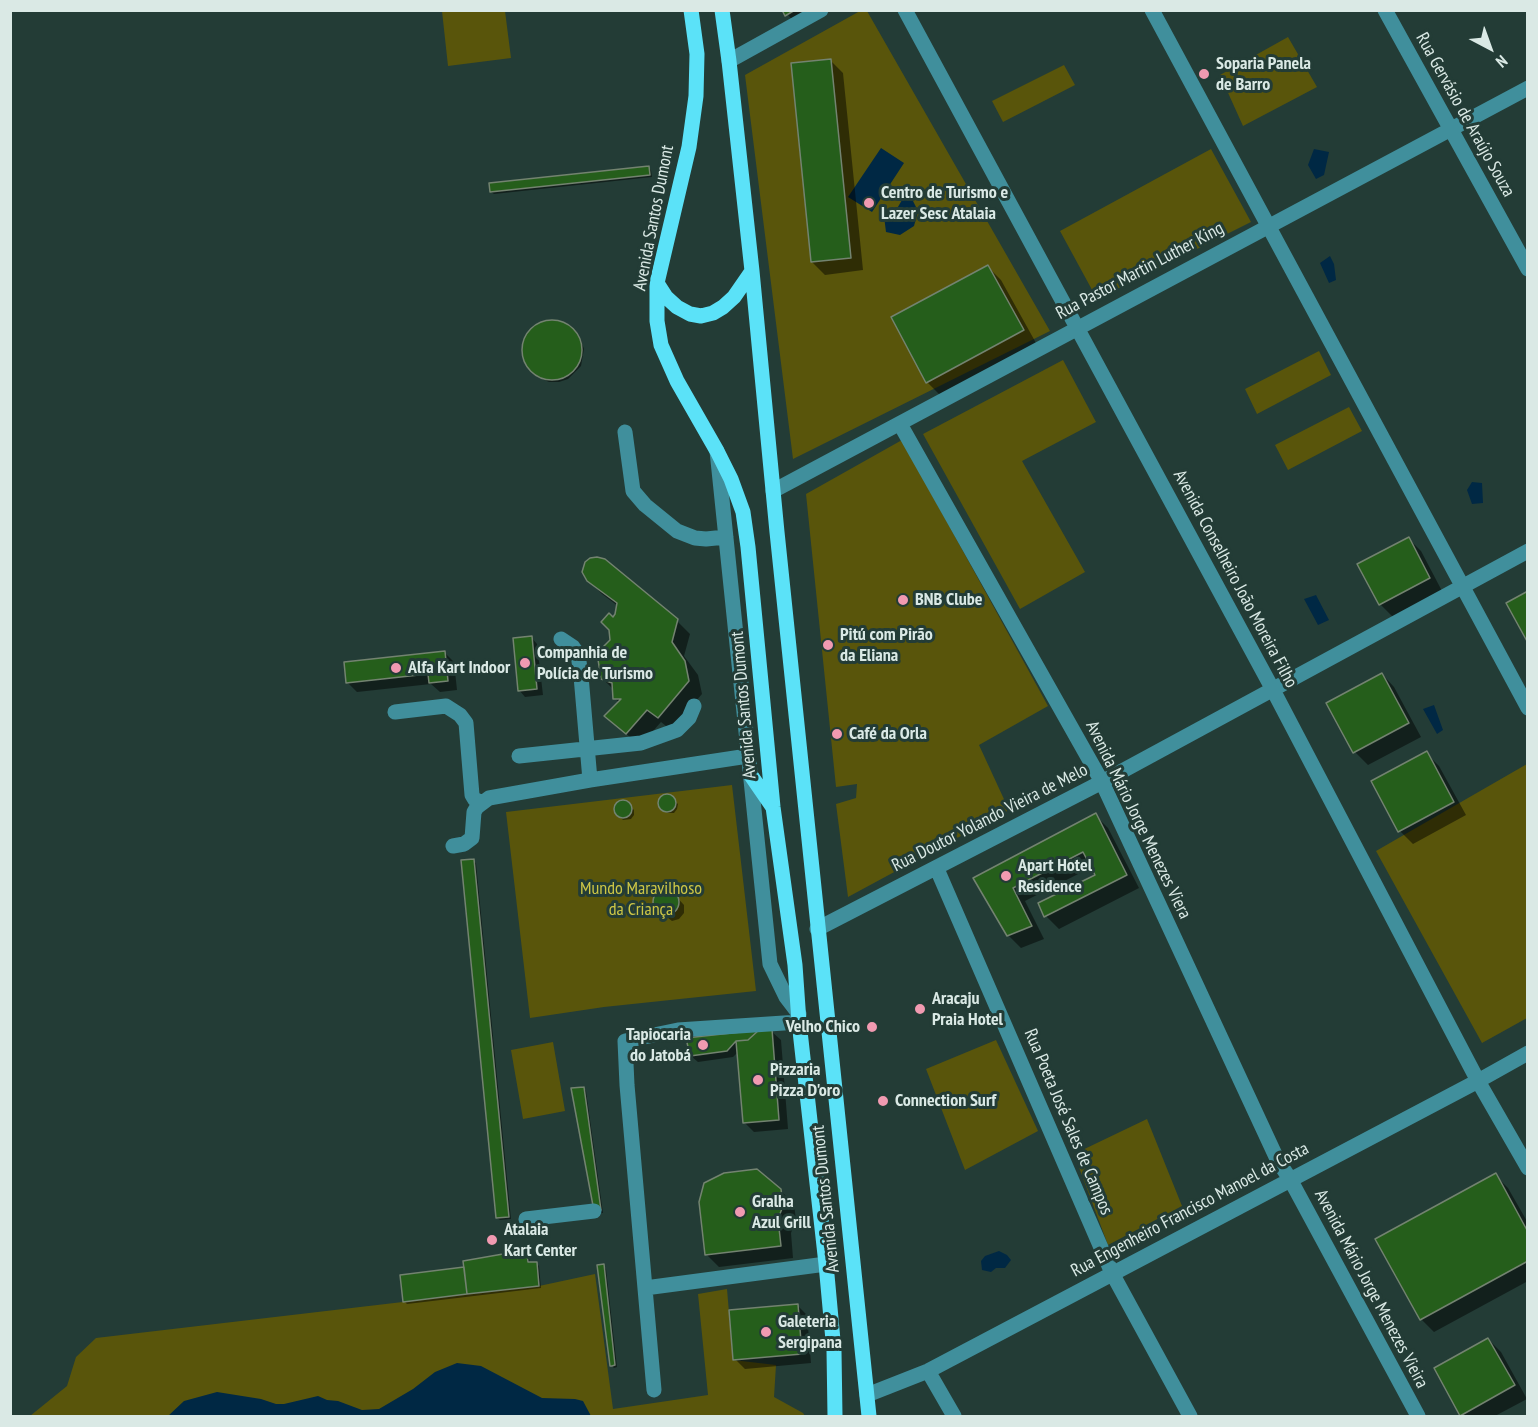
<!DOCTYPE html>
<html>
<head>
<meta charset="utf-8">
<style>
	body { margin:0 }
	#map { position:relative; width:1538px; height:1427px; overflow:hidden; background:#233c36; font-family:"PT Sans Narrow",sans-serif }
	canvas { display:block }
	.frame { position:absolute; inset:0; border:12px solid #dae9e5; pointer-events:none }
	.north { position:absolute; left:1460px; top:18px; width:60px; height:60px; -webkit-text-stroke:4px #233c36; paint-order:stroke; rotate:139deg; font-size:16px; font-weight:700; line-height:24px; text-align:center; color:#dae9e5 }
	.north::after { content:''; display:block; margin:auto; width:21px; height:27px; background:#dae9e5; clip-path:polygon(50% 0,100% 100%,50% 72%,0 100%) }
</style>
</head>
<body>
<div id="map">
<canvas width="1538" height="1427"></canvas>
<div class="frame"></div>
<div class="north">N</div>
</div>
<script>
const ctx = document.querySelector('canvas').getContext('2d');
ctx.lineJoin = 'round';
function fill(path, color) { ctx.fillStyle = color; ctx.fill(path, 'evenodd'); }
const poly = rows => new Path2D(rows.map(r => 'M' + r).join(''));
function trace(path, color, width, dash) { ctx.strokeStyle = color; ctx.lineWidth = width; ctx.lineCap = dash ? 'butt' : 'round'; ctx.setLineDash(dash || []); ctx.stroke(path); }
function drawText(font, color, halo, rows, align = 'center') {
  ctx.font = font + ' "PT Sans Narrow",sans-serif'; ctx.lineWidth = 6; ctx.setLineDash([]); ctx.textBaseline = 'middle'; ctx.strokeStyle = halo; ctx.fillStyle = color; for (const [text, x, y, turn = 0] of rows) {
    ctx.save(); ctx.translate(x, y); ctx.rotate((+turn || 0) * Math.PI / 180); ctx.textAlign = isNaN(turn) ? turn : align; if (halo) ctx.strokeText(text, 0, 0); ctx.fillText(text, 0, 0); ctx.restore();
  }
}
fill(poly([
	[442,11,505,11,511,58,448,66],
	[860,11,867,11,1050,331,793,459,745,75],
	[1288,37,1317,87,1243,126,1220,75],
	[1064,65,1075,85,1003,122,992,101],
	[1211,149,1251,222,1097,299,1060,231],
	[1319,351,1331,375,1257,414,1245,389],
	[1063,360,1096,422,1022,461,1085,572,1020,609,923,434],
	[1349,407,1362,431,1288,470,1275,445],
	[902,440,1048,706,979,745,1009,810,848,897,836,804,856,798,857,784,836,787,806,494],
	[1527,764,1527,1018,1482,1043,1376,851],
	[732,785,756,991,604,1007,530,1018,506,812],
	[996,1040,1038,1131,965,1170,926,1069],
	[553,1042,565,1111,523,1119,511,1050],
	[1147,1119,1182,1206,1108,1245,1074,1154],
	[595,1274,613,1409,708,1395,698,1294,727,1289,733,1360,776,1365,774,1397,803,1413,805,1416,30,1416,67,1386,76,1357,96,1338,539,1286]
]), '#59550b');
fill(poly([
	[881,148,904,163,872,212,848,197],
	[1314,149,1329,152,1324,175,1316,179,1308,165],
	[910,195,918,211,914,226,900,235,886,232,884,216,895,212,902,200],
	[1330,256,1334,264,1336,280,1329,283,1320,263],
	[1472,482,1482,483,1483,503,1472,504,1467,490],
	[1316,595,1329,620,1318,625,1304,599],
	[1434,705,1443,730,1437,734,1423,709],
	[999,1251,1007,1255,1011,1260,1005,1268,996,1268,991,1272,982,1270,981,1261,985,1256],
	[457,1363,481,1366,542,1398,575,1399,583,1401,591,1416,168,1416,184,1401,217,1392,261,1399,276,1404,284,1404,318,1396,327,1400,338,1401,362,1410,379,1409,413,1389,435,1372]
]), '#002844');
fill(poly([
	[784,10,831,10,799,28],
	[830,60,843,73,863,270,825,275,812,262],
	[649,168,651,170,652,177,494,194,491,192],
	[988,267,1001,280,1036,343,940,395,927,382],
	[557,321,565,324,581,340,584,349,581,366,568,379,559,382,549,382,540,378,529,368,525,359,524,349,525,339,531,331,538,325],
	[1408,538,1421,551,1442,591,1393,617,1380,604],
	[588,580,677,621,690,634,684,656,698,675,702,694,671,730,661,722,640,746,606,716,619,703,615,698,614,690,602,678,611,640,613,619,617,614,618,606,602,594],
	[531,637,537,644,543,695,525,697,519,690],
	[445,653,454,662,457,690,440,692,431,684,357,692,347,682],
	[1382,674,1394,687,1421,737,1368,765,1355,752,1328,703],
	[1426,753,1439,766,1466,815,1413,844,1400,831],
	[669,796,678,804,677,809,674,813,667,813,660,806,662,797],
	[621,802,625,802,634,810,634,815,631,819,623,820,616,812,616,808],
	[1095,815,1108,828,1139,888,1059,929,1046,916,1097,875,1092,867,1025,901,1044,939,1021,948,1008,935,975,878],
	[473,861,476,863,511,1219,500,1220,497,1218],
	[661,891,672,892,684,905,684,913,679,919,672,921,655,908,654,901],
	[771,1031,781,1040,788,1129,754,1132,744,1122,739,1051,733,1057,698,1062,691,1056,688,1039],
	[584,1088,586,1091,603,1213,598,1213],
	[1495,1175,1508,1188,1528,1223,1528,1281,1434,1332,1421,1319],
	[780,1190,794,1204,796,1220,791,1233,793,1258,719,1267,706,1254],
	[525,1248,528,1250,530,1264,536,1263,539,1266,541,1288,407,1304,404,1301,465,1268],
	[603,1266,606,1269,617,1367,614,1368,611,1365],
	[797,1305,807,1315,811,1363,745,1369,735,1359],
	[1488,1339,1501,1352,1527,1399,1495,1416,1463,1416,1462,1415]
]), '#0007');
const building = poly([
	[782,10,795,10,785,16,782,10],
	[831,59,851,258,811,262,791,63,831,59],
	[649,166,650,175,490,192,489,183,649,166],
	[988,265,1024,330,926,383,891,317,988,265],
	'522 350a30 30 0 1 1 60 0a30 30 0 1 1-60 0Z',
	[1409,537,1430,578,1379,605,1357,564,1409,537],
	[597,557,605,559,678,619,672,642,685,661,689,681,658,718,647,710,626,734,604,716,621,699,613,699,612,683,601,679,597,653,610,640,609,630,601,622,609,613,613,617,615,614,617,603,587,581,582,572,585,562,590,558,597,557],
	[1528,591,1528,643,1506,603,1528,591],
	[532,636,537,689,518,691,513,638,532,636],
	[445,651,448,681,429,683,428,674,346,683,344,662,445,651],
	[1382,673,1409,723,1353,753,1326,703,1382,673],
	[1427,751,1454,802,1398,832,1371,781,1427,751],
	'658 803a9 9 0 1 1 18 0a9 9 0 1 1-18 0Z',
	'614 809a9 9 0 1 1 18 0a9 9 0 1 1-18 0Z',
	[1096,813,1127,875,1044,917,1038,903,1095,875,1083,852,1013,888,1032,926,1007,936,973,878,1096,813],
	[474,859,509,1217,496,1218,461,860,474,859],
	'653 902a13 13 0 1 1 26 0a13 13 0 1 1-26 0Z',
	[772,1029,779,1120,743,1123,736,1041,748,1040,759,1030,772,1029],
	[759,1030,748,1040,736,1041,727,1051,690,1056,686,1038,759,1030],
	[584,1087,601,1210,594,1211,571,1088,584,1087],
	[757,1169,781,1189,783,1206,778,1219,781,1246,705,1255,699,1202,704,1183,724,1173,757,1169],
	[1496,1173,1528,1232,1528,1261,1420,1320,1375,1239,1496,1173],
	[526,1246,528,1262,537,1262,539,1286,467,1294,463,1261,503,1254,503,1249,526,1246],
	[604,1264,615,1365,612,1366,610,1366,597,1265,604,1264],
	[464,1267,467,1294,403,1302,400,1275,464,1267],
	[798,1304,802,1354,733,1360,729,1310,798,1304],
	[1488,1338,1515,1385,1460,1416,1434,1368,1488,1338]
]);
fill(building, '#255e1b');
trace(building, '#738370', 1.5);
trace(poly([
	[905,10,1272,688,1478,1081,1528,1168],
	[1152,10,1528,708],
	[1385,10,1528,269],
	[729,61,821,10],
	[900,424,1102,782,1278,1161,1290,1179,1418,1416],
	[625,432,633,491,645,505,677,531,695,538,706,539,726,537],
	[717,451,770,964,786,997,799,1014],
	[773,491,1528,88],
	[561,639,573,647,578,654,581,676,590,780],
	[395,712,446,706,460,715,466,723,472,795,475,800,482,802],
	[519,756,641,743,677,730,689,718,694,706],
	[453,846,464,844,472,838,474,812,477,807,489,798,590,780,748,756],
	[937,869,1112,1273,1190,1416],
	[817,929,1102,782,1528,551],
	[526,1219,594,1211],
	[645,1288,826,1264],
	[928,1371,954,1416],
	[654,1390,627,1085,625,1041,678,1030,799,1022],
	[867,1395,928,1371,1478,1081,1528,1053]
]), '#408f9c', 15);
trace(poly([
	[691,10,697,54,696,96,689,147,657,283,657,321,661,345,677,381,717,451,731,479,743,512,748,547,773,807,795,965,799,1022,826,1264,834,1351,835,1416],
	[722,10,729,61,752,271,777,532,869,1416],
	[657,283,666,297,677,307,690,314,701,316,713,313,723,307,734,297,752,271],
	[750,774,772,806]
]), '#5be2f8', 15);
for (const [x, y, r, color] of [
	[1204,74,6,"#f19ab1"],
	[869,203,6,"#f19ab1"],
	[903,600,6,"#f19ab1"],
	[828,645,6,"#f19ab1"],
	[525,663,6,"#f19ab1"],
	[396,668,6,"#f19ab1"],
	[837,734,6,"#f19ab1"],
	[1006,876,6,"#f19ab1"],
	[920,1009,6,"#f19ab1"],
	[872,1027,6,"#f19ab1"],
	[703,1045,6,"#f19ab1"],
	[758,1080,6,"#f19ab1"],
	[883,1101,6,"#f19ab1"],
	[740,1212,6,"#f19ab1"],
	[492,1240,6,"#f19ab1"],
	[766,1332,6,"#f19ab1"]
]) { const dot = new Path2D(); dot.arc(x, y, r, 0, 2 * Math.PI); ctx.fillStyle = color; ctx.fill(dot); trace(dot, '#233c36', 2); }
drawText('bold 18px', '#dae9e5', '#233c36', [
	["Soparia Panela",1216,64],
	["de Barro",1216,85],
	["Centro de Turismo e",881,193],
	["Lazer Sesc Atalaia",881,214],
	["BNB Clube",915,600],
	["Pitú com Pirão",840,635],
	["da Eliana",840,656],
	["Companhia de",537,653],
	["Polícia de Turismo",537,674],
	["Alfa Kart Indoor",408,668],
	["Café da Orla",849,734],
	["Apart Hotel",1018,866],
	["Residence",1018,887],
	["Aracaju",932,999],
	["Praia Hotel",932,1020],
	["Velho Chico",860,1027,"right"],
	["Tapiocaria",691,1035,"right"],
	["do Jatobá",691,1056,"right"],
	["Pizzaria",770,1070],
	["Pizza D'oro",770,1091],
	["Connection Surf",895,1101],
	["Gralha",752,1202],
	["Azul Grill",752,1223],
	["Atalaia",504,1230],
	["Kart Center",504,1251],
	["Galeteria",778,1322],
	["Sergipana",778,1343]
], 'left');
drawText('18px', '#dae9e5', '#233c36', [
	["Rua Gervásio de Araújo Souza",1465,115,61],
	["Avenida Santos Dumont",654,218,-79],
	["Rua Pastor Martin Luther King",1140,271,-28],
	["Avenida Conselheiro João Moreira Filho",1235,579,62],
	["Avenida Santos Dumont",744,705,-95],
	["Rua Doutor Yolando Vieira de Melo",990,818,-27],
	["Avenida Mário Jorge Menezes Viera",1138,820,64],
	["Rua Poeta José Sales de Campos",1068,1122,67],
	["Avenida Santos Dumont",826,1199,-96],
	["Rua Engenheiro Francisco Manoel da Costa",1190,1210,-28],
	["Avenida Mário Jorge Menezes Vieira",1371,1289,62]
]);
drawText('18px', '#cdc646', '#233c36', [
	["Mundo Maravilhoso",641,889],
	["da Criança",641,910]
]);
</script>
</body>
</html>
